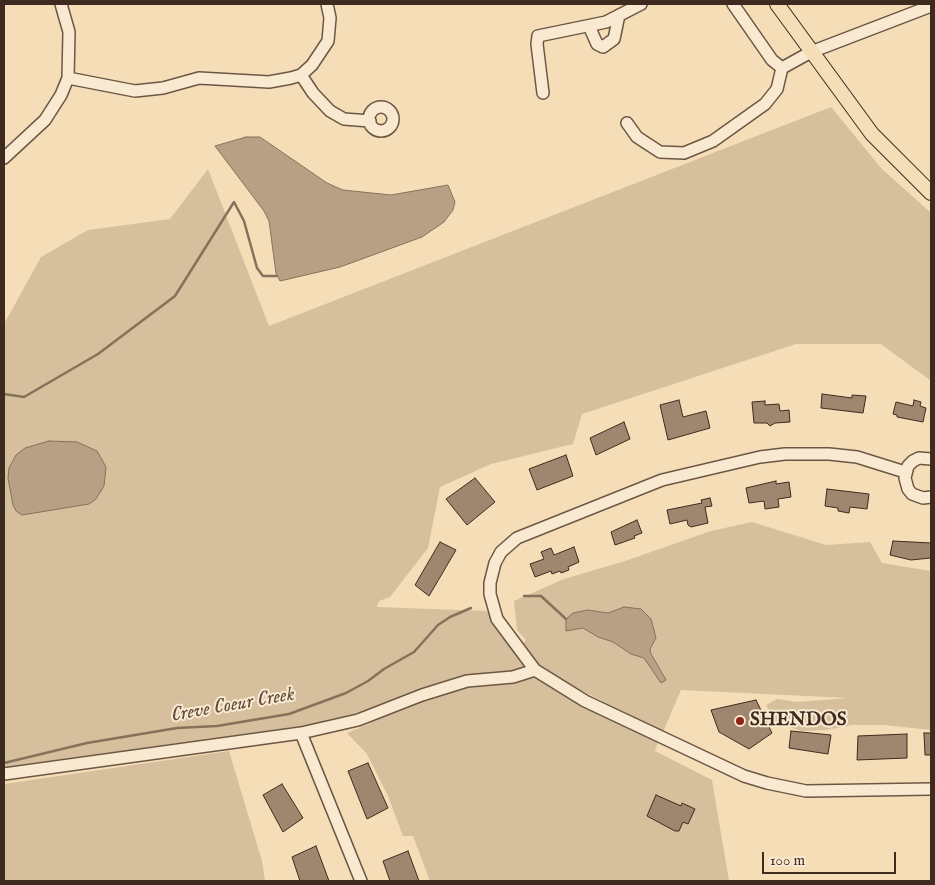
<!DOCTYPE html>
<html>
<head>
<meta charset="utf-8">
<style>
	body { margin:0 }
	#map { position:relative; width:935px; height:885px; overflow:hidden; background:#f5ddb7; font-family:"IM FELL English",serif }
	canvas { display:block }
	.frame { position:absolute; inset:0; border:5px solid #3f2a1f; pointer-events:none }
	.scale { position:absolute; left:762px; top:852px; width:134px; height:22px; box-sizing:border-box; border:2px solid #3f2a1f; border-top:0; padding-left:6px; font-size:15px; line-height:18px; white-space:nowrap; color:#3f2a1f; -webkit-text-stroke:4px #f8e9d0; paint-order:stroke }
</style>
</head>
<body>
<div id="map">
<canvas width="935" height="885"></canvas>
<div class="frame"></div>
<div class="scale">100 m</div>
</div>
<script>
const ctx = document.querySelector('canvas').getContext('2d');
ctx.lineJoin = 'round';
function fill(path, color) { ctx.fillStyle = color; ctx.fill(path, 'evenodd'); }
const poly = rows => new Path2D(rows.map(r => 'M' + r).join(''));
function trace(path, color, width, dash) { ctx.strokeStyle = color; ctx.lineWidth = width; ctx.lineCap = dash ? 'butt' : 'round'; ctx.setLineDash(dash || []); ctx.stroke(path); }
function drawText(font, color, halo, rows, align = 'center') {
  ctx.font = font + ' "IM FELL English",serif'; ctx.lineWidth = 4; ctx.setLineDash([]); ctx.textBaseline = 'middle'; ctx.strokeStyle = halo; ctx.fillStyle = color; for (const [text, x, y, turn = 0] of rows) {
    ctx.save(); ctx.translate(x, y); ctx.rotate((+turn || 0) * Math.PI / 180); ctx.textAlign = isNaN(turn) ? turn : align; if (halo) ctx.strokeText(text, 0, 0); ctx.fillText(text, 0, 0); ctx.restore();
  }
}
fill(poly([
	[831,107,882,169,931,213,931,381,881,344,796,344,582,414,573,444,491,464,440,487,428,548,390,597,379,601,377,607,487,611,535,676,658,742,655,751,712,780,729,881,430,881,413,836,403,836,388,796,367,754,347,733,371,723,366,710,323,723,4,767,4,324,41,257,88,230,170,219,208,169,269,326],
	[752,522,826,545,870,542,882,563,931,571,931,730,884,725,852,725,826,730,802,731,776,723,766,705,777,699,797,702,849,698,681,690,663,732,538,668,521,645,526,640,517,630,514,601,564,579,625,561,711,531],
	[229,751,262,861,265,881,4,881,4,784]
]), '#d6bf9d');
const water = poly([
	[246,137,260,137,327,183,343,190,391,195,448,185,455,202,453,210,444,222,422,237,340,267,280,281,276,273,269,221,264,211,215,146,246,137],
	[49,441,77,442,97,451,106,467,104,486,96,499,89,504,22,515,16,511,13,505,8,478,9,468,16,455,25,448,49,441],
	[624,607,641,609,651,619,656,638,650,649,651,654,666,680,661,683,644,658,631,654,613,642,598,637,583,628,566,631,566,619,573,613,588,610,608,613,624,607]
]);
fill(water, '#b7a083');
trace(water, '#87715b', 1);
trace(poly([
	[4,394,24,397,98,354,175,296,234,202,244,221,257,268,263,276,277,276],
	[524,596,541,596,566,619],
	[4,763,87,743,177,728,217,726,289,714,346,693,368,681,384,669,414,652,438,625,450,617,471,608]
]), '#87715b', 2.5);
const building = poly([
	[822,394,852,398,852,395,866,396,863,413,821,408,822,394],
	[679,400,683,417,706,411,710,428,668,440,660,405,679,400],
	[914,400,921,402,920,406,926,408,923,422,897,417,897,415,893,414,896,402,913,406,914,400],
	[765,401,765,405,779,404,780,411,789,410,790,422,775,423,770,426,767,423,754,423,752,402,765,401],
	[624,422,630,439,596,455,590,438,624,422],
	[566,455,573,476,537,490,529,469,566,455],
	[475,478,495,502,467,525,446,499,475,478],
	[776,481,776,484,789,482,791,497,778,499,779,507,765,509,764,501,749,503,746,488,776,481],
	[827,489,869,494,867,509,850,507,849,513,838,511,838,508,825,506,827,489],
	[710,498,712,506,705,507,708,523,691,527,688,525,687,520,670,524,667,510,702,503,701,500,710,498],
	[637,520,642,533,634,536,635,538,615,545,611,532,637,520],
	[893,541,931,543,931,558,911,560,890,555,893,541],
	[440,542,456,550,429,596,415,585,440,542],
	[574,547,579,562,568,567,569,570,561,573,560,571,552,574,551,571,535,577,530,564,544,559,541,552,551,548,554,555,574,547],
	[756,700,772,733,749,749,719,732,711,710,756,700],
	[791,731,831,735,828,754,789,748,791,731],
	[924,733,931,733,931,755,925,755,924,733],
	[907,734,907,758,857,760,858,736,907,734],
	[368,763,388,808,367,819,348,771,368,763],
	[282,784,303,818,283,832,263,795,282,784],
	[656,795,681,806,682,803,695,809,688,824,683,822,679,831,675,831,647,816,656,795],
	[316,846,329,881,300,881,292,857,316,846],
	[408,851,419,881,390,881,383,861,408,851]
]);
fill(building, '#9e876e');
trace(building, '#3f2a1f', 1);
const minor = poly([
	[733,4,772,60,782,68,811,52,931,6],
	[589,26,597,44,603,47,614,39,619,15],
	[301,75,313,93,330,111,344,119,370,121],
	[68,78,135,91,163,88,199,78,269,82,291,78,301,75,312,65,328,41,330,18,327,4],
	[543,93,537,44,538,36,606,22,641,4],
	'369 119a12 12 0 1 1 24 0a12 12 0 1 1-24 0Z',
	[627,123,637,137,660,152,684,153,713,141,765,104,777,89,782,68],
	[4,158,45,120,61,95,68,78,69,32,61,4],
	[931,459,919,458,913,461,908,466,905,478,908,489,912,494,923,498,931,497],
	[535,670,497,619,490,594,490,583,495,563,501,552,517,538,662,480,760,457,785,454,829,454,857,457,905,472],
	[301,733,361,881],
	[4,774,301,733,358,720,422,695,467,681,513,677,535,670,585,701,744,776,767,783,806,791,931,789]
]);
const major = poly([
	[777,4,872,134,931,193]
]);
trace(minor, '#6c5745', 14);
trace(major, '#3f2a1f', 16);
trace(minor, '#f8e9d0', 11);
trace(major, '#f5ddb7', 14);
for (const [x, y, r, color] of [
	[740,721,5,"#8f2418"]
]) { const dot = new Path2D(); dot.arc(x, y, r, 0, 2 * Math.PI); ctx.fillStyle = color; ctx.fill(dot); trace(dot, '#f8e9d0', 2); }
drawText('bold 19px', '#3f2a1f', '#f8e9d0', [
	["SHENDOS",750,721]
], 'left');
drawText('italic 20px', '#634d3d', '#f8e9d0', [
	["Creve Coeur Creek",233,706,-10]
]);
</script>
</body>
</html>
